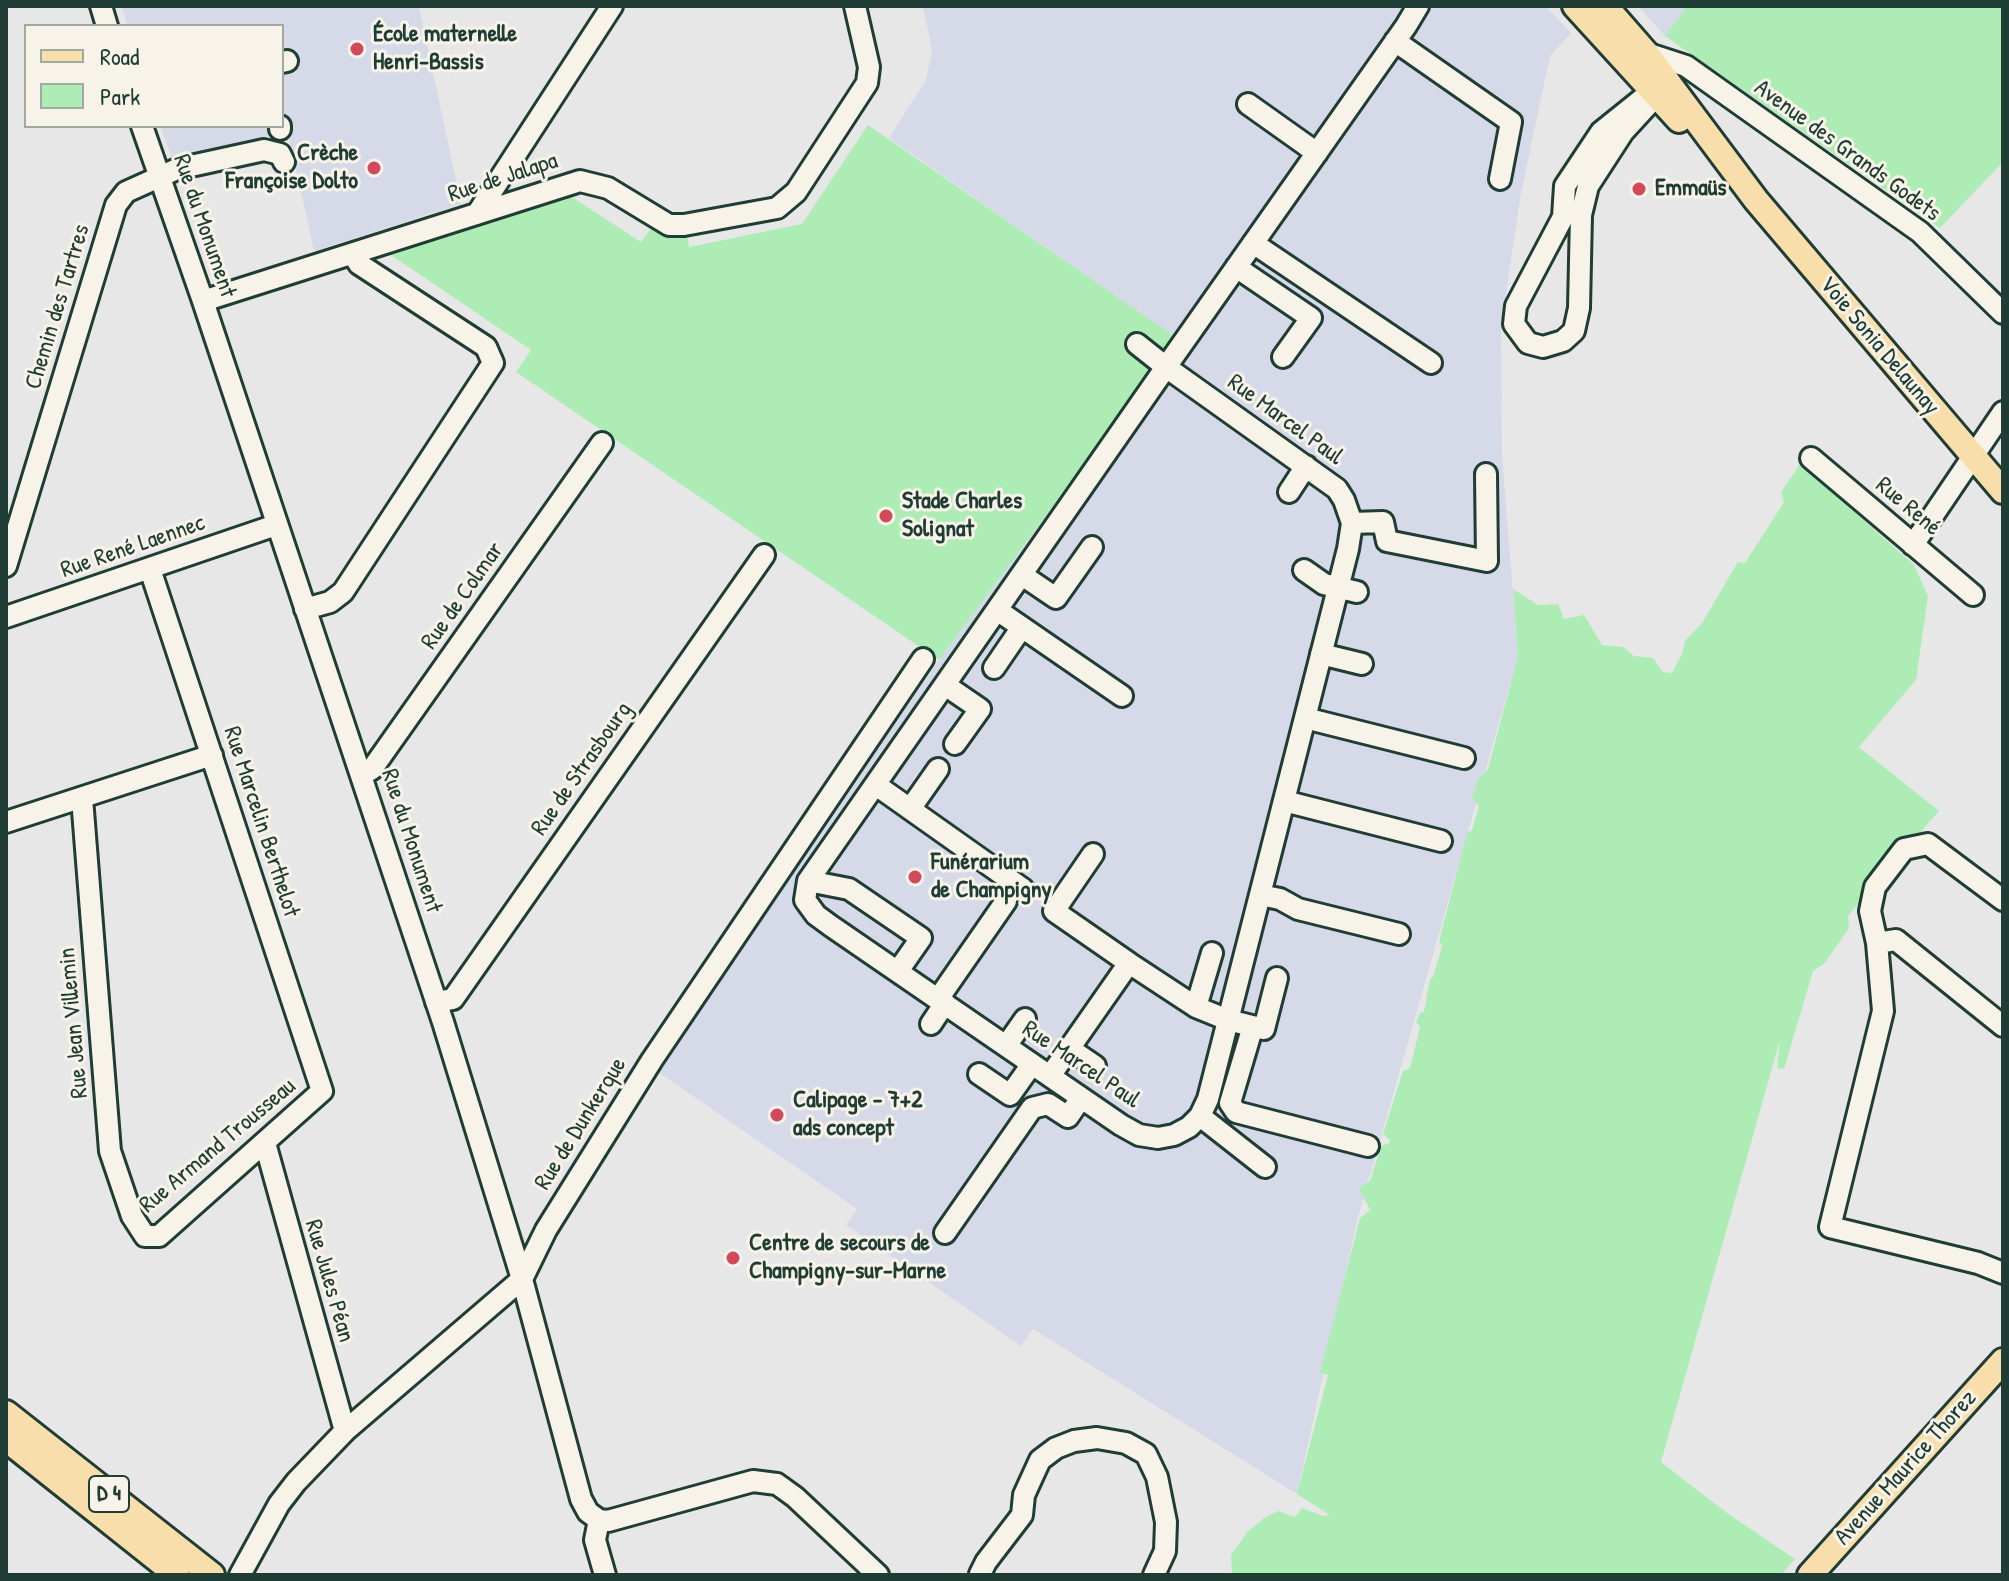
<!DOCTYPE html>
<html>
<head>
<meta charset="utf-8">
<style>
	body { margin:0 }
	#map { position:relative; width:2009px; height:1581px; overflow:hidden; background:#e8e7e8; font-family:"Patrick Hand",sans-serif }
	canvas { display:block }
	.frame { position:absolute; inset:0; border:8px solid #1f3d34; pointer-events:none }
	.legend { position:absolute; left:24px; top:24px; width:260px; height:104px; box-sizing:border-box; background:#f7f3e8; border:2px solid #a1aaa0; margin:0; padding:10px 14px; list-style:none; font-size:24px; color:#1f3d34 }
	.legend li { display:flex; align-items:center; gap:16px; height:40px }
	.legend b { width:40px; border:2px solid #a1aaa0 }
</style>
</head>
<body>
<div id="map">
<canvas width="2009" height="1581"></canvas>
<div class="frame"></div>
<ul class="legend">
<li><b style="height:10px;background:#f8deab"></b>Road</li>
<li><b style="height:22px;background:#adedb5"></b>Park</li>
</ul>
</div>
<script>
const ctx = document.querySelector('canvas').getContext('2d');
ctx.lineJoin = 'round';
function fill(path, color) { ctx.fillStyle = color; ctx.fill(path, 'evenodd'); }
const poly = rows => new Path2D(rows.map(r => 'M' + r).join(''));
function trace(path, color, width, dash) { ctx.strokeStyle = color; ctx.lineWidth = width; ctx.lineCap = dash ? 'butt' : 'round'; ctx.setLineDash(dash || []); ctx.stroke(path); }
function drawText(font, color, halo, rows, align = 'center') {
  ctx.font = font + ' "Patrick Hand",sans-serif'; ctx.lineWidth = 6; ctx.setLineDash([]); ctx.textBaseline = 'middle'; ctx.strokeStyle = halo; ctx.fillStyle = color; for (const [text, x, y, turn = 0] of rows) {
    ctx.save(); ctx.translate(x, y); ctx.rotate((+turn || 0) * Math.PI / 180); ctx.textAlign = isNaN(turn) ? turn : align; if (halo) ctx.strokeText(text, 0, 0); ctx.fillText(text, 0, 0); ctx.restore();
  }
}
fill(poly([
	[121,6,419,6,461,204,314,251,288,132,172,157,160,126,282,126,282,26,128,26],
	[923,6,1546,6,1571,33,1550,56,1521,193,1501,327,1502,456,1518,656,1357,1221,1297,1494,1033,1329,1021,1346,846,1225,857,1209,658,1072,939,660,1176,338,889,138,926,80,932,50],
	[1638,6,1687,6,1665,36]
]), '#d6d9e8');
fill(poly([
	[1687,6,2003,6,2003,162,1940,228,1665,36],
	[868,125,1177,338,939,660,516,372,531,350,391,255,572,197,641,242,652,227,668,234,687,233,689,247,802,224],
	[1800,464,1914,565,1928,596,1916,680,1859,747,1939,811,1848,916,1849,928,1824,964,1813,971,1784,1069,1777,1068,1780,1040,1661,1462,1727,1513,1795,1559,1781,1575,1232,1575,1231,1555,1248,1531,1264,1518,1278,1511,1295,1517,1302,1508,1323,1516,1330,1515,1297,1494,1328,1375,1320,1373,1360,1218,1370,1210,1359,1188,1370,1181,1381,1146,1390,1143,1390,1140,1383,1134,1403,1071,1410,1068,1420,1027,1416,1022,1420,1013,1424,1012,1430,979,1433,977,1442,946,1439,941,1467,833,1472,830,1479,806,1472,798,1479,778,1488,769,1518,656,1513,589,1538,605,1558,604,1564,619,1584,615,1602,645,1623,647,1634,656,1653,658,1663,672,1672,673,1682,654,1685,641,1702,623,1738,562,1745,563,1784,502,1781,492]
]), '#adedb5');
const minor = poly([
	[101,6,107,26],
	[1395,41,1511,122,1500,179],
	[1643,52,1686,66,1920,232,2003,313],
	[282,62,287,61],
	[1652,91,1601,132,1565,186,1563,217,1516,306,1514,324,1528,343,1543,347,1563,341,1574,331,1579,308,1581,215,1588,186,1623,132,1656,96],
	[1248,104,1317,153],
	[142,126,203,301,443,1022,522,1279,581,1499,588,1512,599,1520],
	[280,126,280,129],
	[477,214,612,6],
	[1253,243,1431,363],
	[1236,267,1311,318,1283,357],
	[203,301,580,181,608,188,669,225,684,225,777,208,796,192,867,83,869,67,855,6],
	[1137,344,1166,367,1337,489,1344,500,1352,523,1348,549,1208,1099,1200,1116,1189,1127,1174,1135,1158,1138,1139,1135,1121,1125,831,926,816,915,805,900,808,881,1166,367,1406,26,1418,6],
	[1811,458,1973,595],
	[1289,492,1306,466],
	[1352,523,1383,522,1387,541,1487,561,1486,474],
	[1913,545,2003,412],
	[6,566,116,205,126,192,177,169,264,150,280,154,284,162],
	[1304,570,1324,584,1357,592],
	[1022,575,1056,598,1092,547],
	[305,609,330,602,343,592,493,363,486,347,359,264,353,254],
	[997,610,1122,696],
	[6,617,276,525],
	[1321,654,1362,664],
	[994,668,1022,627],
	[945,685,980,709,955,744],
	[1305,718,1464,758],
	[362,775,372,769,602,443],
	[876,785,1023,889],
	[82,798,110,1151,132,1216,145,1236,159,1236,322,1091,150,569],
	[1284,801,1441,841],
	[910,809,938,769],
	[6,822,212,755],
	[808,881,849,889,921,938,898,971],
	[1260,895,1280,899,1298,909,1399,934],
	[2003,900,1928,844,1904,849,1875,887,1870,911,1877,943,1883,1011,1830,1227,1978,1263,2003,1273],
	[1877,943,1896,940,2003,1026],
	[1129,963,1196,1007,1228,1020,1264,1029,1277,978],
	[938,999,1006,901],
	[436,1002,453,999,764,555],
	[1196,1007,1212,953],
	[931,1024,945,1003],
	[1253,1026,1230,1103,1236,1112,1368,1146],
	[1006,1046,1025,1019],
	[1070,1049,1095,1066],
	[979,1074,1010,1095,1032,1064],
	[1050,1076,1129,963,1054,911,1093,854],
	[1200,1116,1265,1167],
	[265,1143,345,1431],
	[945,1233,1032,1108,1048,1104,1068,1117,1081,1098],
	[599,1520,608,1521,753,1481,777,1484,795,1497,878,1575],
	[599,1520,595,1540,605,1575],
	[980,1574,986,1562,1022,1515,1024,1495,1040,1460,1056,1448,1074,1441,1097,1438,1126,1443,1146,1454,1157,1477,1166,1522,1165,1551,1154,1575],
	[240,1575,279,1504,296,1482,345,1431,522,1279,546,1230,652,1060,923,659]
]);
const major = poly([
	[1575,6,1679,120],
	[1605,6,1646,53,1756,200,2003,491],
	[6,1413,212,1575],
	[6,1439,177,1575],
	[1810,1575,2003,1361]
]);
trace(minor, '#1f3d34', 26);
trace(major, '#1f3d34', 30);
trace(minor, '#f7f3e8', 20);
trace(major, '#f8deab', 24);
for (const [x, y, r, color] of [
	[357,49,8,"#d1495b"],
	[374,168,8,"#d1495b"],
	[1639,189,8,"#d1495b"],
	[886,516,8,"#d1495b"],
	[915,877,8,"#d1495b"],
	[777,1115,8,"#d1495b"],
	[733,1258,8,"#d1495b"]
]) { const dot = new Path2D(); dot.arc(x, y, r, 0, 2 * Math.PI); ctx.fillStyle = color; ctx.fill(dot); trace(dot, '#f7f3e8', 3); }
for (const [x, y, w] of [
	[109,1494,40]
]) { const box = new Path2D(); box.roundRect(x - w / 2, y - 18, w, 36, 6); ctx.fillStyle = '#f7f3e8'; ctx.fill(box); trace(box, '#1f3d34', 2); }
drawText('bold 22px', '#1f3d34', null, [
	["D 4",109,1494]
]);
drawText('bold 24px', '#1f3d34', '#f7f3e8', [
	["École maternelle",373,35],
	["Henri-Bassis",373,63],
	["Crèche",358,154,"right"],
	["Françoise Dolto",358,182,"right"],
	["Emmaüs",1655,189],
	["Stade Charles",902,502],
	["Solignat",902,530],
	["Funérarium",931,863],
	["de Champigny",931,891],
	["Calipage - 7+2",793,1101],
	["ads concept",793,1129],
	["Centre de secours de",749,1244],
	["Champigny-sur-Marne",749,1272]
], 'left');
drawText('24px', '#1f3d34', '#f7f3e8', [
	["Avenue des Grands Godets",1847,151,36],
	["Rue de Jalapa",503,178,-18],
	["Rue du Monument",204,226,71],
	["Chemin des Tartres",58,307,-73],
	["Voie Sonia Delaunay",1879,346,50],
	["Rue Marcel Paul",1285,420,36],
	["Rue René",1908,507,40],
	["Rue René Laennec",133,547,-19],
	["Rue de Colmar",463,596,-55],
	["Rue de Strasbourg",582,769,-55],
	["Rue Marcelin Berthelot",261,822,72],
	["Rue du Monument",411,841,72],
	["Rue Jean Villemin",74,1023,-95],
	["Rue Marcel Paul",1081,1065,34],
	["Rue de Dunkerque",581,1124,-58],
	["Rue Armand Trousseau",218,1146,-40],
	["Rue Jules Péan",329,1281,74],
	["Avenue Maurice Thorez",1906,1468,-48]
]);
</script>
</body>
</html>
